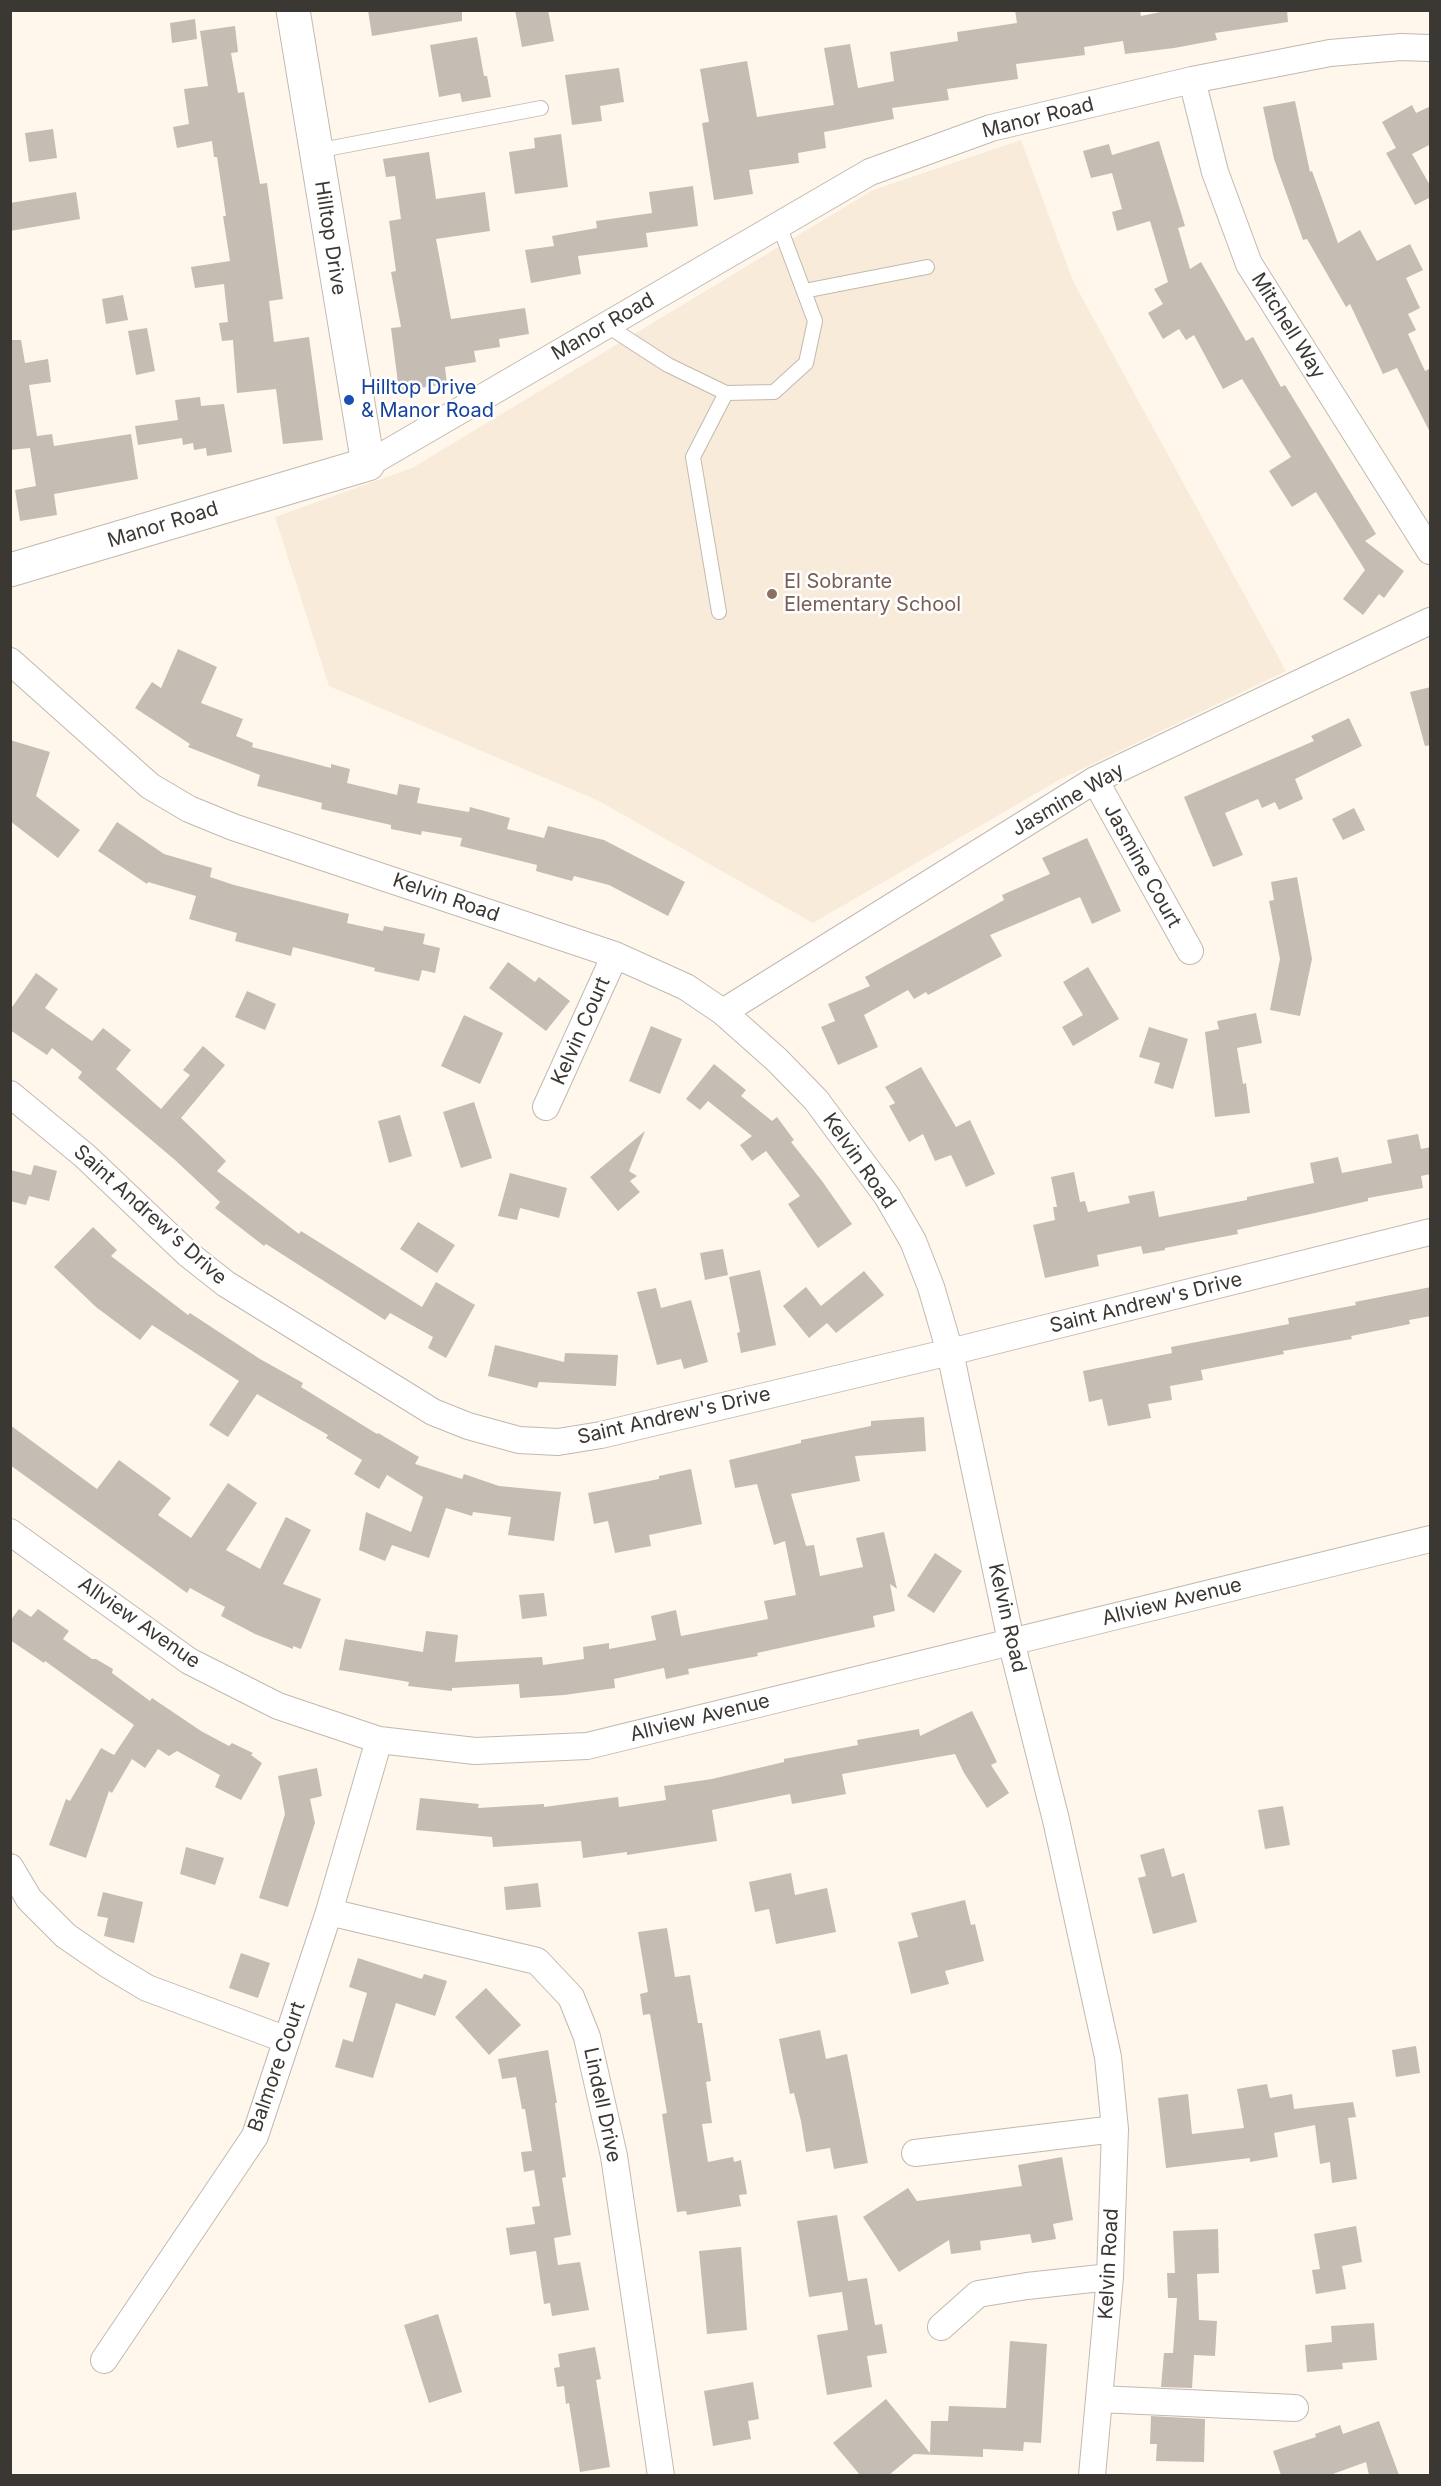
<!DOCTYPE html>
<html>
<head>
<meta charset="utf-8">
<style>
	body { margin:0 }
	#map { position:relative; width:1441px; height:2486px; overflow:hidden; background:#fff6ec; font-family:Inter,sans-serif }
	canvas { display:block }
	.frame { position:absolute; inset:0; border:12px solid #3b3834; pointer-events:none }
</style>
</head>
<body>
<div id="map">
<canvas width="1441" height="2486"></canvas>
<div class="frame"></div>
</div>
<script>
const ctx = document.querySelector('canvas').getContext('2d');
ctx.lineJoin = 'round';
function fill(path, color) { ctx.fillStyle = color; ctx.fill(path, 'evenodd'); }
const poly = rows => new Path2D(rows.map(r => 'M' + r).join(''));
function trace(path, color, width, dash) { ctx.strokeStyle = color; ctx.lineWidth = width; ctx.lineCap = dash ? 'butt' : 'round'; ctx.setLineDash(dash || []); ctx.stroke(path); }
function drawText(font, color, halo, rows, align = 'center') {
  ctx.font = font + ' Inter,sans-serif'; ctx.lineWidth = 5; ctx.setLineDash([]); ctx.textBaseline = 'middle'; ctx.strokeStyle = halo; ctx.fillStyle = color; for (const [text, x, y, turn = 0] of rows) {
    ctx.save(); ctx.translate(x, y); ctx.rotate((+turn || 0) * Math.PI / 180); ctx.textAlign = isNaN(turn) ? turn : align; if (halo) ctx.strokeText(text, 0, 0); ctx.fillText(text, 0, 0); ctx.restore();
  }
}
fill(poly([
	[1021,140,1073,281,1286,671,1059,780,813,923,599,801,329,686,275,517,412,468,873,190]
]), '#f8ebda');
fill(poly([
	[368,10,462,10,462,21,372,36],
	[515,10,548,10,554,41,522,47],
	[1015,10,1140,10,1141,16,1170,10,1287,10,1288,22,1215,33,1217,40,1174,48,1125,54,1123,41,1084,47,1085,55,1016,64,1018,79,947,89,949,100,892,108,894,119,824,132,826,148,798,153,799,163,749,170,753,194,714,200,702,123,709,122,700,69,747,61,757,117,834,105,824,48,850,44,858,88,894,81,890,52,958,41,957,32,1017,23],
	[195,19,197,39,172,43,170,23],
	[235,26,238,52,231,53,238,93,244,92,260,184,267,183,283,299,269,301,274,342,309,337,323,440,283,444,276,389,237,393,233,340,222,341,219,323,228,322,224,284,195,288,191,267,230,261,223,216,226,216,217,157,214,157,212,141,177,148,173,127,189,124,184,89,208,86,200,31],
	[477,37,484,76,487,76,491,97,462,102,460,93,439,97,430,45],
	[619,68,624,102,600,106,602,121,572,125,565,75],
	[1295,101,1310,172,1312,171,1338,243,1360,230,1377,261,1410,244,1423,270,1406,278,1420,308,1408,314,1416,330,1408,334,1425,371,1431,368,1431,434,1397,368,1383,374,1350,304,1346,307,1307,239,1303,240,1274,159,1263,107],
	[1412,105,1416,113,1431,106,1431,144,1412,154,1431,187,1431,197,1415,205,1386,153,1396,148,1382,122],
	[53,129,57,158,29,162,25,133],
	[561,134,568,187,515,194,509,152,535,148,534,138],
	[1159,141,1185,226,1178,228,1190,269,1201,262,1246,341,1253,337,1281,387,1285,385,1376,534,1365,541,1404,571,1384,598,1379,594,1363,615,1343,599,1365,570,1316,492,1292,507,1269,471,1291,457,1242,379,1223,389,1194,335,1186,340,1179,329,1163,339,1148,313,1163,304,1154,289,1168,282,1150,221,1117,231,1112,212,1122,209,1112,173,1091,178,1083,151,1109,144,1112,155],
	[429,152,436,199,485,192,490,231,436,239,451,319,525,308,529,334,499,339,500,347,474,351,476,362,445,367,447,384,399,391,391,328,401,327,391,272,396,271,389,221,401,219,395,176,386,177,383,159],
	[693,186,698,226,646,233,648,247,578,256,581,274,531,283,525,250,554,246,552,236,597,228,596,221,652,213,649,192],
	[76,192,80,219,10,231,10,203],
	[123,295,128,320,106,324,102,299],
	[147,328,155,371,136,375,128,331],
	[10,340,21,340,25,363,48,359,51,382,29,385,37,436,52,434,54,446,131,434,138,479,54,494,57,515,20,521,15,490,36,486,30,448,10,450],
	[200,397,201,406,224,404,232,452,207,456,206,448,194,450,193,443,183,445,182,438,138,445,135,426,178,420,175,400],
	[178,649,217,667,201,703,243,719,236,736,253,743,252,747,331,768,331,764,350,769,347,783,397,795,399,784,420,788,417,803,469,812,470,807,510,818,507,829,544,838,548,826,604,840,685,882,668,916,609,885,574,876,572,881,536,871,537,865,460,846,462,838,422,831,421,835,391,829,391,825,321,809,322,803,257,786,260,775,188,747,190,744,135,708,152,682,161,688],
	[1431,687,1431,745,1425,746,1410,692],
	[1349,718,1362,746,1295,779,1303,799,1279,810,1275,802,1262,808,1258,799,1225,813,1243,855,1213,867,1184,797,1314,741,1311,736],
	[10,740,50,752,36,796,80,830,58,858,10,821],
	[1354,808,1365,830,1343,840,1332,819],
	[117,822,164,854,212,868,210,877,234,885,349,914,347,923,383,931,384,926,425,934,423,944,440,948,435,973,422,970,419,981,374,971,375,968,293,947,291,956,235,941,237,933,189,919,196,896,148,882,147,884,98,851],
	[1087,838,1121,911,1092,924,1080,897,990,935,1002,956,928,995,926,992,914,999,908,990,864,1015,878,1047,838,1065,821,1027,835,1021,828,1004,870,986,865,977,1004,900,1002,895,1050,874,1042,858],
	[1297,877,1312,959,1300,1016,1270,1010,1280,959,1269,901,1274,900,1271,882],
	[508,962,535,982,539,977,570,1001,546,1031,489,988],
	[1088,967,1119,1019,1073,1046,1062,1027,1083,1015,1063,982],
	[36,973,58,989,45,1008,92,1041,103,1028,131,1050,116,1069,161,1109,190,1075,183,1070,203,1046,225,1065,181,1118,226,1161,217,1171,299,1234,301,1231,422,1307,436,1282,475,1305,446,1358,428,1348,433,1337,390,1313,385,1320,266,1244,264,1246,215,1208,220,1202,175,1160,78,1078,82,1072,52,1048,47,1055,10,1030,10,1010],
	[247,991,276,1004,265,1030,235,1017],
	[1256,1013,1262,1043,1237,1048,1243,1084,1246,1083,1250,1113,1215,1117,1205,1032,1219,1029,1217,1021],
	[464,1015,503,1033,480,1084,441,1066],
	[651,1026,682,1039,660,1094,629,1081],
	[1149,1027,1188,1039,1173,1089,1154,1083,1160,1063,1139,1057],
	[714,1064,746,1090,741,1096,772,1121,777,1117,794,1140,791,1142,822,1181,852,1224,818,1248,788,1204,800,1196,766,1151,752,1161,740,1145,752,1136,708,1101,700,1110,686,1099],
	[921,1067,956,1127,970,1120,995,1174,966,1187,951,1155,935,1161,923,1134,909,1142,889,1106,895,1103,885,1087],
	[474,1102,492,1158,461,1168,443,1112],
	[400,1115,412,1156,389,1163,378,1121],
	[645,1131,629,1171,637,1176,630,1181,640,1192,618,1211,590,1177],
	[1418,1134,1421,1149,1431,1147,1431,1174,1421,1176,1423,1188,1368,1198,1368,1201,1306,1215,1237,1230,1238,1234,1165,1248,1165,1250,1143,1254,1141,1246,1097,1255,1099,1266,1045,1278,1033,1225,1055,1220,1053,1207,1057,1207,1051,1177,1074,1172,1080,1202,1085,1201,1088,1212,1130,1203,1128,1196,1154,1191,1159,1217,1247,1200,1247,1197,1314,1183,1310,1163,1338,1157,1342,1173,1392,1163,1387,1140],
	[34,1165,57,1171,49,1201,29,1196,26,1205,10,1201,10,1170,31,1175],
	[510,1173,567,1188,559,1218,520,1208,517,1220,498,1216],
	[418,1222,455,1245,437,1273,400,1249],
	[93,1227,117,1250,111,1256,188,1315,190,1313,260,1359,303,1383,301,1387,377,1434,378,1433,419,1457,415,1464,462,1479,464,1474,499,1486,561,1492,554,1541,508,1535,511,1517,473,1512,472,1516,446,1508,429,1558,392,1545,385,1561,359,1550,366,1512,411,1532,423,1497,387,1475,379,1489,354,1474,362,1460,326,1438,328,1435,257,1394,228,1437,209,1425,239,1381,152,1325,140,1340,96,1307,54,1267],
	[723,1249,728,1275,705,1280,700,1253],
	[760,1270,776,1345,741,1353,737,1333,740,1332,729,1277],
	[864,1271,884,1295,836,1333,827,1323,809,1338,783,1306,806,1287,821,1306],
	[1431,1287,1431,1316,1409,1320,1410,1324,1351,1336,1352,1339,1283,1351,1284,1354,1201,1370,1203,1380,1170,1386,1172,1400,1148,1404,1151,1418,1108,1426,1102,1399,1089,1402,1083,1371,1172,1353,1171,1347,1289,1324,1288,1318,1356,1305,1355,1302],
	[656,1288,661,1308,691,1300,708,1362,684,1369,681,1359,657,1365,637,1292],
	[495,1345,564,1362,565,1353,618,1355,616,1386,539,1382,537,1388,488,1376],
	[924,1417,926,1451,855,1456,860,1481,791,1494,806,1546,814,1545,820,1576,863,1567,856,1538,884,1532,897,1589,890,1584,895,1611,873,1616,875,1627,757,1653,758,1656,688,1669,689,1674,666,1679,664,1668,614,1679,615,1688,564,1695,520,1698,519,1684,452,1688,452,1691,408,1686,409,1682,339,1670,345,1639,423,1652,426,1631,458,1635,455,1662,542,1657,543,1665,584,1659,583,1647,609,1643,609,1649,656,1640,651,1616,676,1610,681,1636,768,1619,764,1601,796,1595,785,1541,774,1545,757,1484,735,1488,729,1460,801,1443,801,1440,871,1426,871,1421],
	[10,1425,97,1489,119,1460,171,1498,158,1515,191,1538,228,1483,257,1503,226,1550,260,1569,286,1517,311,1530,283,1584,321,1599,301,1649,293,1646,293,1649,255,1634,221,1616,225,1607,190,1588,187,1593,10,1465],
	[691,1469,702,1524,649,1535,651,1546,615,1553,608,1521,594,1524,588,1493,659,1479,659,1476],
	[935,1553,962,1571,934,1613,907,1596],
	[544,1593,547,1616,522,1619,519,1595],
	[19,1609,31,1617,38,1609,69,1631,63,1639,92,1659,96,1659,113,1669,112,1673,150,1701,152,1698,201,1731,229,1746,232,1743,253,1753,251,1755,262,1763,241,1800,215,1787,220,1775,177,1751,169,1756,158,1749,145,1768,132,1759,112,1793,109,1791,86,1858,49,1845,66,1799,70,1801,101,1748,114,1755,134,1725,45,1661,44,1663,10,1640,10,1621],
	[972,1711,997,1762,991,1765,1009,1793,987,1808,964,1773,955,1754,842,1774,846,1794,792,1804,790,1794,712,1810,717,1841,627,1855,627,1852,583,1858,581,1841,493,1847,492,1837,416,1830,420,1798,479,1804,478,1808,544,1804,544,1807,618,1797,619,1807,666,1800,664,1786,712,1779,784,1762,784,1759,858,1745,857,1740,919,1729,920,1736],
	[317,1768,322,1796,310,1799,315,1823,288,1907,259,1898,285,1814,278,1776],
	[1283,1806,1290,1845,1265,1849,1258,1810],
	[186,1847,224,1858,215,1885,180,1874],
	[1164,1848,1172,1877,1184,1873,1197,1922,1153,1934,1138,1878,1146,1876,1140,1855],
	[791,1873,795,1895,827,1888,836,1932,776,1944,769,1909,755,1912,749,1882],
	[538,1883,541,1907,506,1910,504,1887],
	[103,1892,143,1902,134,1943,104,1936,108,1918,97,1916],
	[965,1900,971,1925,975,1924,984,1961,945,1971,949,1984,911,1994,898,1942,918,1937,911,1913],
	[667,1928,675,1977,690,1975,698,2023,702,2023,711,2081,706,2082,712,2123,702,2124,708,2162,733,2157,734,2162,741,2160,747,2194,739,2195,741,2206,687,2215,686,2211,677,2212,662,2114,667,2113,660,2072,650,2014,643,2015,640,1994,648,1992,638,1932],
	[241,1953,270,1963,258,1998,229,1988],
	[358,1958,422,1979,424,1974,447,1981,435,2016,396,2003,373,2078,335,2067,343,2039,353,2042,367,1993,349,1987],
	[486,1988,521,2025,489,2055,455,2017],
	[820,2030,826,2059,847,2054,868,2163,834,2169,830,2148,806,2152,801,2121,794,2093,790,2094,779,2039],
	[1416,2046,1420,2073,1396,2077,1392,2050],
	[548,2050,557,2103,555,2103,566,2177,562,2178,571,2235,554,2238,558,2265,580,2262,589,2310,552,2316,550,2303,544,2304,536,2251,510,2255,506,2228,535,2224,532,2207,540,2206,534,2170,524,2172,521,2152,532,2151,525,2109,522,2109,516,2077,502,2079,498,2059],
	[1267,2084,1270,2098,1292,2094,1294,2109,1353,2102,1356,2117,1348,2118,1357,2179,1332,2183,1330,2162,1320,2164,1315,2125,1274,2133,1278,2157,1250,2162,1250,2158,1166,2168,1158,2098,1188,2094,1192,2134,1244,2128,1237,2089],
	[1062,2157,1073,2220,1053,2224,1056,2239,1032,2243,1030,2234,980,2241,981,2250,951,2254,949,2240,899,2272,863,2217,908,2188,917,2201,1022,2186,1018,2165],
	[837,2215,848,2281,867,2278,875,2325,882,2324,887,2353,867,2356,872,2387,827,2395,817,2335,848,2330,842,2292,809,2297,797,2221],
	[1356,2226,1362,2262,1342,2266,1346,2289,1316,2294,1312,2270,1320,2269,1314,2234],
	[1218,2229,1219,2273,1197,2274,1199,2320,1217,2321,1215,2356,1194,2355,1192,2388,1161,2387,1164,2353,1173,2353,1177,2298,1168,2298,1167,2273,1175,2273,1173,2231],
	[741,2247,747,2330,707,2334,699,2251],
	[438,2314,462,2392,429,2403,404,2325],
	[1374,2323,1377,2360,1342,2363,1343,2369,1307,2372,1305,2345,1332,2342,1331,2326],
	[1010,2341,1047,2344,1041,2443,1024,2442,1023,2451,983,2449,983,2457,914,2454,889,2475,860,2475,833,2443,886,2399,930,2453,931,2421,948,2421,949,2406,1006,2408],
	[595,2347,601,2379,596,2380,610,2467,580,2472,569,2403,566,2404,564,2386,557,2387,554,2368,560,2367,558,2354],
	[753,2382,759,2419,748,2421,751,2439,713,2446,704,2391],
	[1151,2416,1205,2419,1204,2462,1156,2461,1157,2444,1150,2444],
	[1379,2421,1399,2475,1369,2475,1366,2462,1330,2475,1281,2475,1273,2451,1316,2437,1315,2434,1340,2425,1343,2434]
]), '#c5bdb3');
const lane = poly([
	[316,151,541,108],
	[804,291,927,267],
	[606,325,668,365,726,393,774,392,806,363,815,321,779,225],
	[719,612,693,457,726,393]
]);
const street = poly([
	[1192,80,1215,172,1249,264,1430,551],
	[368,464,870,172,991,128,1192,80,1330,53,1401,47,1430,48],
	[10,661,150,786,189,809,233,827,615,955,686,987,723,1012,777,1060,816,1100,887,1196,913,1241,931,1287,950,1352,1011,1641,1056,1820,1108,2057,1115,2129,1110,2277,1092,2476],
	[1095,780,1190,951],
	[723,1012,1095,780,1430,621],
	[10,1094,85,1156,188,1254,226,1284,433,1412,468,1426,519,1440,558,1442,601,1435,950,1352,1430,1232],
	[546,1107,615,955],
	[10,1532,189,1661,278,1706,379,1740,475,1751,587,1746,1430,1539],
	[10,1867,29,1899,66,1936,107,1964,147,1988,287,2040],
	[329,1912,537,1961,571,1997,587,2037,614,2156,661,2476],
	[915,2153,1115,2129],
	[941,2327,978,2294,1027,2286,1110,2277],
	[104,2360,255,2136,329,1912,379,1740],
	[1099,2399,1295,2408]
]);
const secondary = poly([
	[10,570,368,464,293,10]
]);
trace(lane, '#c1b9af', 16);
trace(street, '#c1b9af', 28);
trace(secondary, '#c1b9af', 35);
trace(lane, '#fff', 14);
trace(street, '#fff', 26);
trace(secondary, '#fff', 33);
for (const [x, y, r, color] of [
	[349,400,6,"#1a4fb4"],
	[772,594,6,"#8d6e63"]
]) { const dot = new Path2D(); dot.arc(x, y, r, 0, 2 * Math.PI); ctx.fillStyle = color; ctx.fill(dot); trace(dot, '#fff', 2); }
drawText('20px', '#3b3834', '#fff', [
	["Manor Road",1038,118,-14],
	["Hilltop Drive",330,238,81],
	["Mitchell Way",1288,326,58],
	["Manor Road",603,327,-30],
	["Manor Road",163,525,-17],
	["Jasmine Way",1068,800,-30],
	["Jasmine Court",1142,866,61],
	["Kelvin Road",446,898,19],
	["Kelvin Court",581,1031,-66],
	["Kelvin Road",859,1161,55],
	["Saint Andrew's Drive",150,1215,42],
	["Saint Andrew's Drive",1146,1303,-14],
	["Saint Andrew's Drive",674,1416,-13],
	["Allview Avenue",1172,1602,-14],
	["Kelvin Road",1007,1618,77],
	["Allview Avenue",139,1623,35],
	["Allview Avenue",700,1718,-14],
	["Balmore Court",277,2067,-71],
	["Lindell Drive",602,2105,78],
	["Kelvin Road",1109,2264,-87]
]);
drawText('20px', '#164399', '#fff', [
	["Hilltop Drive",361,388],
	["& Manor Road",361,411]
], 'left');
drawText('20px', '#785e54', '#fff', [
	["El Sobrante",784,582],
	["Elementary School",784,605]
], 'left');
</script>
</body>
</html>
